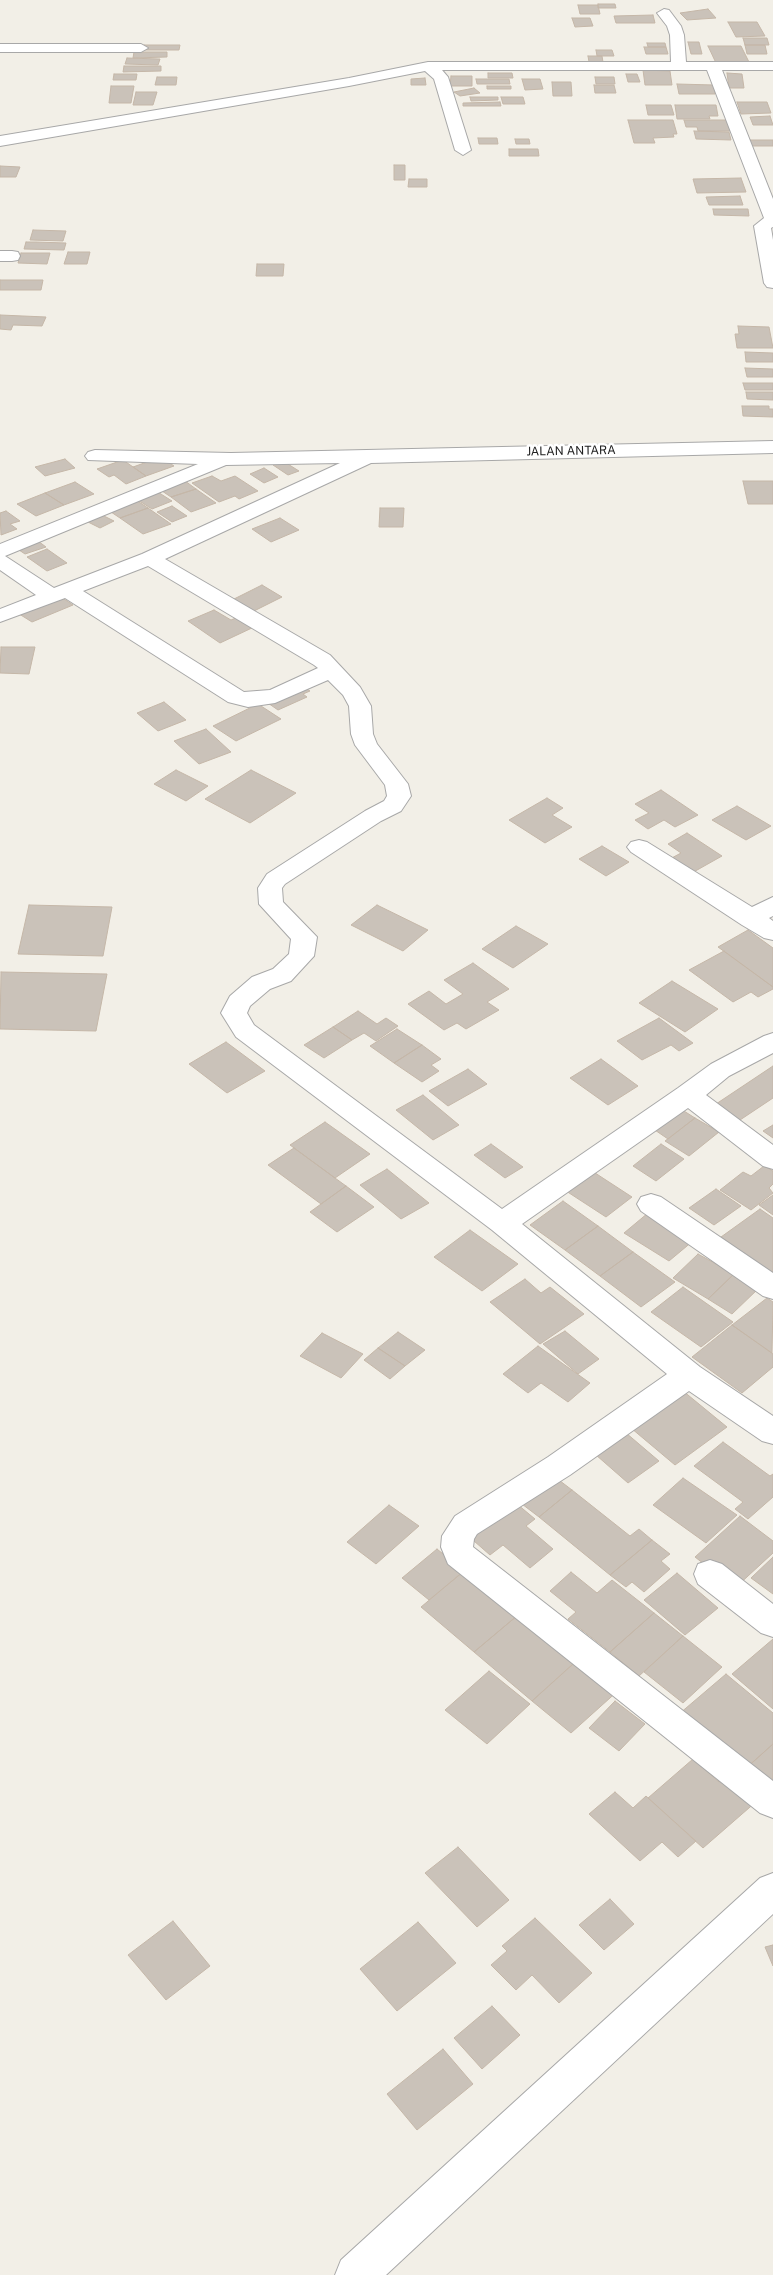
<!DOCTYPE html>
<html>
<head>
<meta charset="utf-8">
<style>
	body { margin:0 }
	canvas { display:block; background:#f2efe7 }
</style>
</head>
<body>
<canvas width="773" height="2275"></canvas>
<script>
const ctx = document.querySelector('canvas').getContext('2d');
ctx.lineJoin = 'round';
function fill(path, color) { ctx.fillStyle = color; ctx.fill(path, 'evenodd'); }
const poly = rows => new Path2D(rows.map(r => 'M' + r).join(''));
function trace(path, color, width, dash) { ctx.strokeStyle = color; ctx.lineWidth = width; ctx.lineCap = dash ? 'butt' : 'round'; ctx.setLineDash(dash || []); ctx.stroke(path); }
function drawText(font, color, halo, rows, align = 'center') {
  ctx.font = font + ' "Public Sans",sans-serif'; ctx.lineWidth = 5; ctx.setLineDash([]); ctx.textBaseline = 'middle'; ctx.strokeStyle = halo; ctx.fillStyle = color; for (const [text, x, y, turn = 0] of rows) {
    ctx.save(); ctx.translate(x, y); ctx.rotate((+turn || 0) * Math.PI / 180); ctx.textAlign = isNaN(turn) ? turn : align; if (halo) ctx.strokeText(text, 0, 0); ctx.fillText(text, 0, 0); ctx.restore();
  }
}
const building = poly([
	[598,4,615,4,616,8,598,8,598,4],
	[578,5,598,5,600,14,580,14,578,5],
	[708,9,716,18,687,20,680,13,708,9],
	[653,15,655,23,616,23,614,16,653,15],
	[572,18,590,18,593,26,575,27,572,18],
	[728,22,757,22,765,36,736,37,728,22],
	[743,38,767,38,769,45,745,45,743,38],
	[688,42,699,42,702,54,691,54,688,42],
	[647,43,665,43,666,47,648,47,647,43],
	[144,45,180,45,179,50,143,50,144,45],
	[745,45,765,45,767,54,747,54,745,45],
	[708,46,741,46,749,62,716,63,708,46],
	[644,47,666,47,668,54,646,54,644,47],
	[596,50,612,50,614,56,597,56,596,50],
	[134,52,167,52,167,57,133,58,134,52],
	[588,56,602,56,603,62,589,62,588,56],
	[127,58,160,59,158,65,125,64,127,58],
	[124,66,161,66,161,71,123,72,124,66],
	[643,70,670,71,672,85,645,85,643,70],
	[488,73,512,73,513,78,488,78,488,73],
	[727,73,742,74,744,88,729,88,727,73],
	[114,74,137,74,136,80,113,80,114,74],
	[626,74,637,74,640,82,628,82,626,74],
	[451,76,472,76,472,86,450,86,451,76],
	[157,77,177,77,176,85,155,85,157,77],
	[595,77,614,77,615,84,596,84,595,77],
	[425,78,426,85,411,85,411,79,425,78],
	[476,79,509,79,510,84,477,84,476,79],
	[522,79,540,79,543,89,525,90,522,79],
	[552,82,571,82,572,96,553,96,552,82],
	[677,84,714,85,715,94,679,94,677,84],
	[594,85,614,85,616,93,595,93,594,85],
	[111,86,134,86,131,103,109,103,111,86],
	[487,86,511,86,511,89,487,89,487,86],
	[474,88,480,93,460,96,454,92,474,88],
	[136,92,157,92,153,105,133,105,136,92],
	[470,97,498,97,498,100,471,101,470,97],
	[501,97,523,97,525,104,503,104,501,97],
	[500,102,501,106,463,106,463,103,500,102],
	[737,102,767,102,771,113,741,114,737,102],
	[646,105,671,105,674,115,648,115,646,105],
	[675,105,716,105,718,116,709,116,710,119,677,119,675,105],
	[770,116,773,125,753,125,750,117,770,116],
	[628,120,673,120,677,134,673,134,674,137,653,138,655,143,634,143,628,120],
	[684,120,727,120,730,131,698,131,697,127,686,127,684,120],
	[694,131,729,132,731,140,696,139,694,131],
	[478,138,497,138,498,144,479,144,478,138],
	[515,139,529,139,530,144,516,144,515,139],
	[748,140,773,140,773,146,749,146,748,140],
	[509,149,538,149,539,156,509,156,509,149],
	[394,165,405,165,405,180,394,180,394,165],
	[0,166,20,167,16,177,0,177,0,166],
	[741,178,746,192,697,193,693,179,741,178],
	[409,179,427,179,427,187,408,187,409,179],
	[740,196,743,205,709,205,706,197,740,196],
	[713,209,748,209,749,216,714,215,713,209],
	[33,230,66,231,63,241,30,240,33,230],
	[26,242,36,242,66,243,64,250,24,249,26,242],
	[68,252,90,252,87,264,64,264,68,252],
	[21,253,50,253,47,264,18,263,21,253],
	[257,264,284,264,283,276,256,276,257,264],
	[0,280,43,280,41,290,0,290,0,280],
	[0,315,46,317,42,326,13,325,11,330,0,329,0,315],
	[738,326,769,327,773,348,737,348,735,334,739,334,738,326],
	[745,352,773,353,773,362,746,362,745,352],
	[745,368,773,369,773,377,747,377,745,368],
	[743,383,773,383,773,390,745,390,743,383],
	[746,392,773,392,773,400,747,399,746,392],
	[742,406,769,406,769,409,773,409,773,417,743,416,742,406],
	[161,457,174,466,146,476,133,467,161,457],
	[65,459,75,468,45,476,35,467,65,459],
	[123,460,146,476,126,484,114,475,109,477,97,469,123,460],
	[283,461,299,471,288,475,273,465,283,461],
	[264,468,278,477,264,483,250,474,264,468],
	[212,476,221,481,235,476,258,491,239,499,235,496,219,502,192,483,212,476],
	[181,478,196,489,171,497,156,487,181,478],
	[743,481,773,481,773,504,748,504,743,481],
	[75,482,94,494,64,505,45,493,75,482],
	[153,489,172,501,152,509,133,497,153,489],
	[196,489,216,503,191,512,171,497,196,489],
	[45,493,64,505,36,516,17,504,45,493],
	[133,498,148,508,120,518,105,508,133,498],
	[172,506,187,516,172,522,157,512,172,506],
	[148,508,171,524,143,534,120,518,148,508],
	[380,508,404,508,403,527,379,527,380,508],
	[6,511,20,521,10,524,17,529,1,535,0,513,6,511],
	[98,513,114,521,100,528,84,520,98,513],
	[280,518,299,530,271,542,252,529,280,518],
	[34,538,46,547,25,554,13,546,34,538],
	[47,549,67,563,47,571,27,557,47,549],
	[262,585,282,597,248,614,228,602,262,585],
	[58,595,73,605,32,622,16,612,58,595],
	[214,610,231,620,238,617,254,627,220,643,188,621,214,610],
	[1,647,35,647,29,674,0,673,1,647],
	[301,685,310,691,303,694,307,697,278,710,265,701,301,685],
	[164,702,186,720,158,731,137,713,164,702],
	[258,704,281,719,236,741,213,726,258,704],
	[206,729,231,752,199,764,174,741,206,729],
	[176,770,208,786,186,801,154,784,176,770],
	[251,770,296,793,250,823,205,799,251,770],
	[661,790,698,815,675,827,664,820,648,829,635,820,649,813,635,804,661,790],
	[547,798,563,808,552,815,572,827,545,843,509,820,547,798],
	[737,806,771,826,746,840,712,820,737,806],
	[687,833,722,856,690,874,668,860,681,853,668,844,687,833],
	[602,846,629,862,606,876,579,859,602,846],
	[29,905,112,907,103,956,18,954,29,905],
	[377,905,428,930,403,951,351,925,377,905],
	[516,926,548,944,513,968,482,949,516,926],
	[748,930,773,948,773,987,718,947,748,930],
	[724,951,773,987,773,989,758,997,751,992,733,1002,689,970,724,951],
	[473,963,509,989,487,1002,499,1010,466,1029,457,1023,444,1030,408,1004,429,991,446,1004,463,994,444,980,473,963],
	[1,972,107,974,96,1031,0,1029,1,972],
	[672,981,718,1009,685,1032,639,1003,672,981],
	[358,1011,377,1024,386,1018,398,1026,376,1041,364,1033,352,1040,333,1027,358,1011],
	[659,1018,693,1043,679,1051,671,1045,642,1060,617,1041,659,1018],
	[333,1027,352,1040,324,1058,304,1045,333,1027],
	[397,1029,422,1045,394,1063,370,1046,397,1029],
	[226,1042,265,1071,227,1093,189,1064,226,1042],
	[422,1045,441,1059,431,1065,439,1071,422,1082,394,1063,422,1045],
	[601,1059,638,1086,608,1105,570,1078,601,1059],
	[773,1066,773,1098,740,1120,716,1104,773,1066],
	[468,1069,487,1084,448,1106,429,1091,468,1069],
	[423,1095,459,1125,433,1140,396,1110,423,1095],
	[676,1106,695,1118,668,1139,649,1126,676,1106],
	[695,1118,719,1132,689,1156,665,1141,695,1118],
	[325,1122,370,1154,335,1178,290,1145,325,1122],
	[773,1125,773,1138,763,1131,773,1125],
	[491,1144,523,1167,505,1178,474,1155,491,1144],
	[661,1144,684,1159,656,1181,633,1166,661,1144],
	[294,1148,335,1178,346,1186,321,1204,268,1165,294,1148],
	[764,1166,773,1171,773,1184,769,1188,773,1193,751,1210,720,1190,743,1172,751,1176,764,1166],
	[387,1169,429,1203,401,1219,360,1185,387,1169],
	[589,1169,632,1197,606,1217,563,1189,589,1169],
	[346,1186,374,1207,337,1232,310,1212,346,1186],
	[716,1189,741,1206,714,1225,689,1208,716,1189],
	[773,1195,773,1215,759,1205,773,1195],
	[563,1201,598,1226,565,1250,530,1225,563,1201],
	[760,1209,773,1218,773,1274,721,1237,760,1209],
	[648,1213,693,1241,669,1261,624,1233,648,1213],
	[598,1226,633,1252,600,1276,565,1250,598,1226],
	[470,1230,518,1264,482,1291,434,1257,470,1230],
	[633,1252,675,1282,641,1307,600,1276,633,1252],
	[698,1254,734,1274,708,1299,673,1278,698,1254],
	[734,1274,758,1289,732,1314,708,1299,734,1274],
	[525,1279,541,1293,550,1287,584,1314,540,1344,490,1302,525,1279],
	[683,1287,733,1322,701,1347,651,1312,683,1287],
	[767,1298,773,1302,772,1353,732,1325,767,1298],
	[732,1325,773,1354,773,1367,742,1393,692,1357,732,1325],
	[565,1331,599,1359,578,1374,543,1344,565,1331],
	[398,1332,425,1350,405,1366,378,1348,398,1332],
	[322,1333,363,1354,341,1378,300,1356,322,1333],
	[538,1346,590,1383,568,1402,541,1383,528,1393,503,1374,538,1346],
	[378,1348,405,1366,390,1379,364,1360,378,1348],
	[677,1386,727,1427,675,1465,625,1423,677,1386],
	[619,1427,659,1461,628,1483,588,1448,619,1427],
	[723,1442,770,1476,773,1474,773,1497,748,1519,735,1509,743,1502,694,1466,723,1442],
	[551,1474,572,1490,539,1517,518,1501,551,1474],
	[683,1478,737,1515,706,1543,653,1505,683,1478],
	[572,1490,630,1536,639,1529,652,1540,610,1575,539,1517,572,1490],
	[511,1499,535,1519,526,1526,553,1549,530,1568,503,1545,490,1555,466,1534,511,1499],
	[389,1505,419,1526,376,1564,347,1542,389,1505],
	[740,1516,773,1541,773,1553,735,1588,695,1557,740,1516],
	[652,1540,670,1554,661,1561,670,1569,644,1592,632,1582,626,1587,610,1575,652,1540],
	[437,1549,464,1571,429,1600,402,1578,437,1549],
	[773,1557,773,1594,751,1578,773,1557],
	[464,1571,518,1615,474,1652,421,1607,464,1571],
	[571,1572,597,1593,612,1580,654,1613,610,1652,568,1619,576,1612,550,1591,571,1572],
	[677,1573,718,1608,685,1635,644,1600,677,1573],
	[654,1613,683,1636,639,1676,610,1652,654,1613],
	[518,1615,575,1662,532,1701,474,1652,518,1615],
	[683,1636,722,1667,683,1703,644,1672,683,1636],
	[773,1639,773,1709,732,1674,773,1639],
	[581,1657,620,1689,571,1733,532,1701,581,1657],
	[489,1671,530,1704,487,1744,445,1710,489,1671],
	[726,1674,773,1713,773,1744,744,1770,679,1714,726,1674],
	[615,1701,645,1724,619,1751,589,1728,615,1701],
	[773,1744,773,1794,744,1770,773,1744],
	[693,1759,719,1782,728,1775,757,1801,703,1848,648,1798,693,1759],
	[615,1792,633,1808,646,1796,696,1841,678,1857,662,1842,640,1861,589,1814,615,1792],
	[458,1847,509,1900,477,1927,425,1873,458,1847],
	[610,1899,634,1924,604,1950,579,1925,610,1899],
	[535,1918,592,1973,559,2003,532,1975,516,1990,491,1965,507,1951,502,1946,535,1918],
	[173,1921,210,1966,166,2000,128,1955,173,1921],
	[418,1922,456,1963,397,2011,360,1969,418,1922],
	[773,1945,773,1966,765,1947,773,1945],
	[492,2006,520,2035,482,2069,454,2038,492,2006],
	[443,2049,473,2084,417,2130,387,2094,443,2049]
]);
fill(building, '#cac2b9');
trace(building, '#c5b7a8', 1);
const street = poly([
	[664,9,669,10,681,26,684,35,686,62,773,62,773,70,722,70,773,199,773,227,771,228,773,240,773,288,767,287,764,283,754,226,764,218,707,70,442,70,448,77,471,150,463,155,455,150,434,79,425,71,349,86,0,146,0,136,349,78,428,62,671,62,670,35,667,26,657,13,664,9],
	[0,44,141,44,148,48,141,52,0,52,0,44],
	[0,251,12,251,18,252,20,256,18,260,12,261,0,261,0,251],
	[773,441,773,453,371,463,165,559,330,655,360,687,371,706,373,734,377,744,408,784,411,796,401,811,381,821,285,884,282,888,283,902,317,937,314,956,291,981,270,989,250,1006,247,1013,254,1025,502,1209,678,1088,711,1064,764,1036,773,1033,773,1053,729,1076,706,1095,773,1145,773,1169,763,1166,688,1108,522,1224,700,1367,773,1416,773,1444,762,1441,689,1391,570,1475,477,1534,474,1539,473,1547,773,1781,773,1818,760,1813,448,1564,441,1547,442,1536,455,1516,548,1457,667,1374,492,1230,236,1037,221,1013,230,996,252,977,273,969,289,954,291,939,259,904,258,888,267,874,365,811,384,801,387,796,385,785,355,745,351,734,349,706,343,695,328,680,275,703,248,707,228,702,65,598,0,622,0,609,36,595,0,570,0,544,198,464,88,460,85,456,88,452,95,450,231,453,773,441],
	[340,463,142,554,54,588,5,556,226,465,340,463],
	[148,566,314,665,318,668,270,690,244,692,83,591,148,566],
	[639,840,647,842,752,907,773,897,773,916,769,918,773,921,773,940,764,938,742,925,631,852,627,847,631,842,639,840],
	[651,1194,661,1197,773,1273,773,1299,763,1296,641,1211,637,1204,641,1197,651,1194],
	[710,1560,722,1564,773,1604,773,1637,761,1633,698,1584,694,1574,698,1564,710,1560],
	[773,1873,773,1914,386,2275,335,2275,341,2260,760,1878,773,1873]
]);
trace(street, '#a8a8a8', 2);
fill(street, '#fff');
drawText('12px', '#212121', '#fff', [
	["JALAN ANTARA",571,451,-1]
]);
</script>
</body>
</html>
